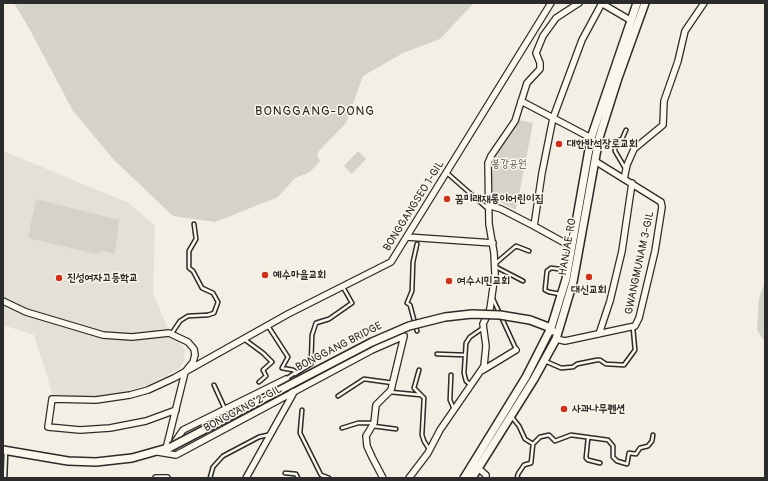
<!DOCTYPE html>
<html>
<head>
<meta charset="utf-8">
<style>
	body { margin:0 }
	#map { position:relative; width:768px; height:481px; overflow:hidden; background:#f3efe4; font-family:Pangolin,sans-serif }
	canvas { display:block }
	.frame { position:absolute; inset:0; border:4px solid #2b2b2b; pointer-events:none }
</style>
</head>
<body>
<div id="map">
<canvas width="768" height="481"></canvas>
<div class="frame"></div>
</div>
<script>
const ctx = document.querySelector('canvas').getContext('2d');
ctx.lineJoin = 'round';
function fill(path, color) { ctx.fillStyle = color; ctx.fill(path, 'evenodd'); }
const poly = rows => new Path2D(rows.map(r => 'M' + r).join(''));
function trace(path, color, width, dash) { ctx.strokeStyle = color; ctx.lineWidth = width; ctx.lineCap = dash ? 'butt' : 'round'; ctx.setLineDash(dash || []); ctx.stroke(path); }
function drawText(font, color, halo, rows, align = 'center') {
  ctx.font = font + ' Pangolin,"Poor Story",sans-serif'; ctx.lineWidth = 3; ctx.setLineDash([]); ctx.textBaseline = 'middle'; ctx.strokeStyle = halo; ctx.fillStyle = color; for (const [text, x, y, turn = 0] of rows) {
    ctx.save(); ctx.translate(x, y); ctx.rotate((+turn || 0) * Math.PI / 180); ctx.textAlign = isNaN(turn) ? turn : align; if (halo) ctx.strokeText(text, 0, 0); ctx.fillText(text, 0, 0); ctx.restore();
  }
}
fill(poly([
	[3,151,129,203,155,226,153,293,168,329,169,338,178,342,185,350,184,361,179,369,150,384,121,393,86,398,53,396,34,335,3,325]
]), '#e4e0d6');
fill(poly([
	[14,3,474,3,440,39,403,53,363,76,346,123,319,151,317,155,320,161,310,172,295,178,278,197,215,222,173,216,114,160,73,111,30,30],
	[519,120,533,123,516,210,496,200,491,194,491,186,494,156],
	[358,151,366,159,352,174,344,166],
	[36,199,119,220,115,254,104,251,96,254,28,238],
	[765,281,765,342,757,330,759,299]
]), '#d5d2c9');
const service = poly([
	[625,168,615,151,615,145,616,141,622,139,626,130],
	[447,173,488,209],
	[417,244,413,262,412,291,407,303,410,305,417,331],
	[496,263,516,246,529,251],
	[496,267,523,281],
	[560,294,549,292,545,290,547,271,551,268,567,270],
	[493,299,516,349],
	[268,326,288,357,282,368,293,370,296,372,286,379],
	[172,333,180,321,188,316,208,315,214,313,218,302,213,293,202,288,193,271,189,268,189,251,196,239,194,224],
	[244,339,263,353,272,362,263,370,266,376,259,382],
	[437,354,465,355],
	[545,361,561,368,573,367,577,364,597,360,600,360,606,364,624,365,635,350,633,328],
	[419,370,414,388,424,398,422,435,424,441,429,449],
	[295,374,311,364,312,335,316,323,329,319,352,303,343,287],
	[451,375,450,400,454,409],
	[214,385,225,409],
	[471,385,466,381,464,373,466,343,470,337,483,328],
	[390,392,421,395],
	[338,396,364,379,393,383],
	[302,410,300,433,321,475,329,478],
	[511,416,519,426,525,439,533,444,531,463,524,465,518,474,517,478],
	[373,426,396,429],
	[342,428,358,423,373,423],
	[588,438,586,458,588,460,600,463],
	[533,444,540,437,549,435,555,441,571,435,608,440,613,446,613,457,617,461,627,464,629,453,636,454,640,448,648,446,652,441,653,435],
	[285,473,296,474,298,478],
	[5,478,6,451],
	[210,478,213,467,223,456,259,437,268,435]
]);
const minor = poly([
	[601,3,630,20],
	[521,101,591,138],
	[624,179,627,165,634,149,663,125,664,101,678,61,685,31,704,3],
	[488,205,501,209,534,226],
	[407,237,493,243],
	[572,247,534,226,542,173,553,118,582,40,602,3],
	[3,301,26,312,103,335,132,337,169,333,188,342,194,349,195,355,193,362,185,372,166,449],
	[599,334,610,301,622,251,632,183],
	[556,339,565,341,635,326,639,318,655,251,662,207,661,202,595,161],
	[483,370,516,350],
	[176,410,146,421,110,428,80,430,48,427,52,399,96,400,130,395,148,390,174,378,288,314,391,262,551,3],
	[172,446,183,430,286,379,293,393],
	[158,452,176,455,372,350,404,336],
	[478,468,486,475,486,478],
	[156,478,167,478],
	[246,478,293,394],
	[383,478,372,457,367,446,366,436,374,423,376,405,391,390,404,336],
	[409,478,428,453,440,430,484,366,486,346,483,324,490,309,495,274,494,253,489,224,488,163,491,156,515,121,527,83,540,69,540,63,536,53,543,36,556,18,579,3]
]);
const tertiary = poly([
	[530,320,551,328,552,331],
	[3,450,68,461,96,462,132,458,171,447],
	[464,478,526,377,551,328,566,279,591,138,637,3],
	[472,478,534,379,556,339,573,282,599,138,618,78,645,3]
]);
trace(service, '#2b2b2b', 5.5);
trace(minor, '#2b2b2b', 8);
trace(tertiary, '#2b2b2b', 10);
trace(service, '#fbf7ec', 2.5);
trace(minor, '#fbf7ec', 5.5);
trace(tertiary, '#fbf7ec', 7);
const tertiaryBridge = poly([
	[171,447,372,342,409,326,445,317,472,314,500,315,530,320]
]);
trace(tertiaryBridge, '#2b2b2b', 10, []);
trace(tertiaryBridge, '#fbf7ec', 7);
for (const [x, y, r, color] of [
	[559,144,4,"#c8321e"],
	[447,199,4,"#c8321e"],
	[265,275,4,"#c8321e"],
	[589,277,4,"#c8321e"],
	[59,278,4,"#c8321e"],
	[449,281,4,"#c8321e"],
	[564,409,4,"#c8321e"]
]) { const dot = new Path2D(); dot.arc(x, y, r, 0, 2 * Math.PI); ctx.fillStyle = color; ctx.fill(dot); trace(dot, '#fbf7ec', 1.5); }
drawText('bold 11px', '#2b2b2b', '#fbf7ec', [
	["대한반석장로교회",567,144],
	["꿈미래재롱이어린이집",455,199],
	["예수마을교회",273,275],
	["진성여자고등학교",67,278],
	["여수시민교회",457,281],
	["대신교회",589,290,"center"],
	["사과나무펜션",572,409]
], 'left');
drawText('11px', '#565552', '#fbf7ec', [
	["봉강공원",509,164]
]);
drawText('11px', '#2b2b2b', '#fbf7ec', [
	["BONGGANGSEO 1-GIL",414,206,-58],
	["HANJAE-RO",568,247,-80],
	["GWANGMUNAM 3-GIL",640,263,-78],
	["BONGGANG BRIDGE",339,347,-27],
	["BONGGANG 2-GIL",243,409,-28]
]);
ctx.letterSpacing = '1px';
drawText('13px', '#2b2b2b', '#fbf7ec', [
	["BONGGANG-DONG",315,112]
]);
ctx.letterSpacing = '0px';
</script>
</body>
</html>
